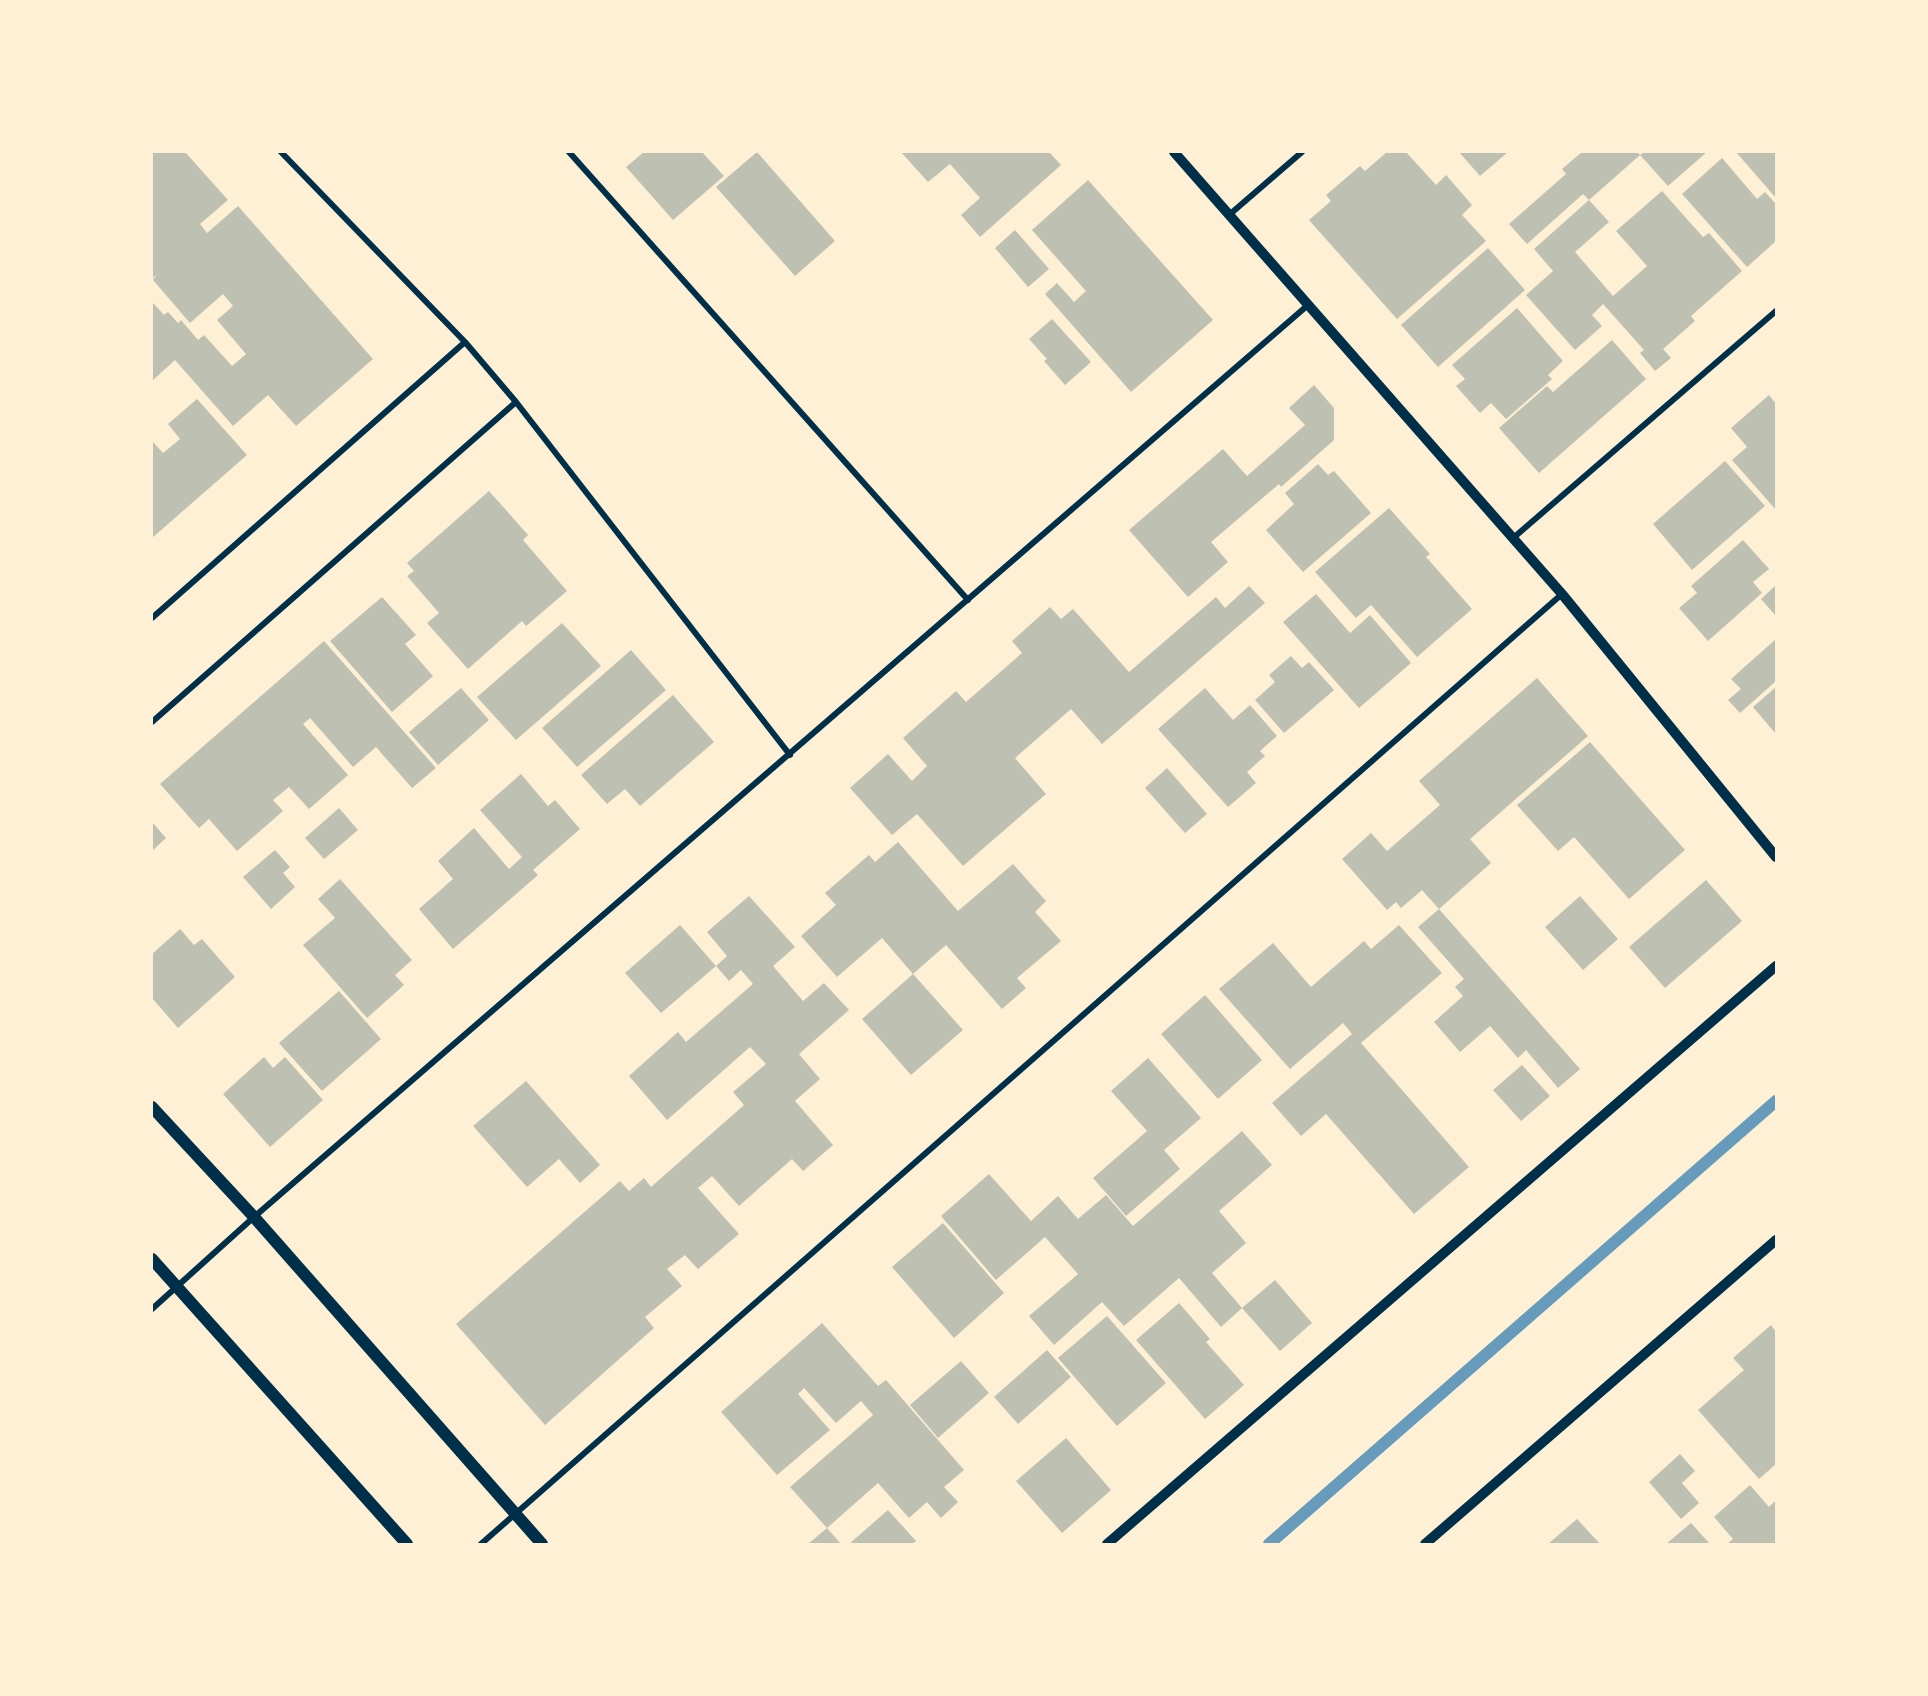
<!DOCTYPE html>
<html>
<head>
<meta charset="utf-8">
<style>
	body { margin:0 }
	#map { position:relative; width:1928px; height:1696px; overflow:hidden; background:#fdf0d5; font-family:"Noto Sans",sans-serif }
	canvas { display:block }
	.frame { position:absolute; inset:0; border:153px solid #fdf0d5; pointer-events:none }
</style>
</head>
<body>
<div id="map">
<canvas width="1928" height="1696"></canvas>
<div class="frame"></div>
</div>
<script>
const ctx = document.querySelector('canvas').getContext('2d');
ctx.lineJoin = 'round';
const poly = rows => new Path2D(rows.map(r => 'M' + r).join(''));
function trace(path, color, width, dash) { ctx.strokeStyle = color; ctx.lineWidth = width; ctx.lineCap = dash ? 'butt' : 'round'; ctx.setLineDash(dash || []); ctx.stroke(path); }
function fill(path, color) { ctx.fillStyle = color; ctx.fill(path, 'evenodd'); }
trace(poly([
	[1269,1544,1776,1101]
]), '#669bbc', 12);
fill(poly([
	[152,152,185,152,228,200,200,224,207,233,238,206,373,359,296,426,268,395,233,426,175,360,152,381,152,305,153,303,164,315,168,312,178,323,181,320,198,340,204,335,232,366,246,354,217,320,233,306,223,294,190,323,153,280,157,274,152,279],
	[644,152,702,152,724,176,673,220,626,167],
	[757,152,835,241,795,276,716,187],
	[901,152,1049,152,1061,165,980,237,961,215,980,198,950,164,928,182],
	[1387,152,1406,152,1436,185,1446,175,1472,205,1462,215,1486,241,1397,319,1309,220,1331,201,1326,195,1360,166,1365,171],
	[1459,152,1508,152,1480,176],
	[1582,152,1637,152,1640,155,1589,200,1583,194,1527,244,1509,224,1566,174,1562,169],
	[1644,152,1707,152,1668,186,1640,155],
	[1736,152,1776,152,1776,198],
	[1722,158,1757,199,1765,192,1776,204,1776,241,1747,267,1682,194],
	[1088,180,1213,320,1131,392,1045,294,1057,283,1074,302,1086,291,1032,230],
	[1662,191,1703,237,1709,233,1742,271,1691,316,1695,321,1663,349,1671,358,1655,371,1640,353,1644,350,1603,304,1592,315,1602,326,1575,350,1526,295,1553,271,1534,249,1589,200,1609,222,1575,252,1613,296,1647,266,1616,231],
	[1015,230,1049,269,1028,287,995,248],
	[1488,248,1525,290,1438,367,1401,325],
	[1517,308,1563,361,1548,375,1552,379,1506,419,1491,403,1480,413,1456,386,1465,379,1452,365],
	[1052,319,1091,362,1065,385,1044,361,1047,359,1029,339],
	[1612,340,1646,379,1539,473,1499,428,1547,386,1553,392],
	[1314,385,1334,408,1334,440,1281,487,1279,484,1211,542,1228,562,1188,597,1129,530,1223,449,1247,476,1305,425,1289,408],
	[1769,395,1776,404,1776,510,1732,460,1747,447,1731,428],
	[197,399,247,455,152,538,152,441,163,453,180,439,168,424],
	[1725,461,1765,506,1692,570,1653,524],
	[1318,464,1328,475,1334,471,1371,513,1303,572,1266,530,1294,504,1285,493],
	[489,491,528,535,523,540,567,591,526,626,522,621,468,669,427,623,439,613,407,576,414,571,407,563],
	[1389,508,1430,554,1426,557,1472,609,1417,657,1371,605,1356,618,1315,572],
	[1743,540,1769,569,1753,582,1762,593,1708,641,1679,608,1697,593,1691,586],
	[1776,585,1776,616,1761,599],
	[1249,586,1265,603,1102,744,1071,709,1015,758,1046,794,963,866,917,814,892,835,850,788,888,754,912,781,927,766,903,738,956,691,966,702,1022,653,1012,641,1050,607,1061,619,1073,609,1129,672,1216,597,1225,608],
	[1316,594,1350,633,1370,615,1411,663,1359,708,1283,622],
	[382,597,416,635,405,644,433,676,392,712,330,641],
	[562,623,601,666,516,740,477,697],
	[1776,639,1776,681,1740,713,1728,700,1741,689,1731,679],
	[324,641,436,768,412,788,376,747,353,767,310,718,303,724,348,775,309,809,289,787,273,800,283,811,237,851,209,819,199,828,160,784],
	[631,650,666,690,577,767,542,728],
	[1291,656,1302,668,1309,662,1334,690,1284,733,1255,700,1275,682,1269,675],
	[1537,678,1588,736,1470,839,1491,863,1439,909,1422,890,1401,908,1396,902,1387,910,1342,859,1371,833,1387,851,1440,805,1419,781],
	[1776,687,1776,734,1753,707],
	[461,688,489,720,438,765,409,732],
	[1205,688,1233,720,1250,705,1277,736,1260,751,1265,756,1247,772,1256,783,1228,807,1158,729],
	[673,695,714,742,640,806,625,789,607,804,581,775],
	[1590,742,1685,850,1629,899,1574,837,1558,851,1517,805],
	[1167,768,1207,814,1185,833,1145,788],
	[521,774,548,806,555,800,580,829,533,870,538,875,453,949,419,909,453,879,438,861,474,828,509,869,522,857,480,810],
	[339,808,358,830,324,859,305,838],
	[152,822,166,838,152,851],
	[898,842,958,911,1013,864,1046,901,1035,912,1061,941,1017,978,1026,988,1002,1009,946,945,913,974,963,1030,911,1075,862,1019,913,974,882,938,837,977,801,936,836,905,825,893,869,855,875,862],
	[275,850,290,867,283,873,295,887,271,909,243,877],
	[340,879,412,960,395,975,404,985,367,1018,303,945,335,918,318,899],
	[1706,880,1742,921,1665,988,1629,947],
	[749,896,795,947,773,966,803,1001,824,983,849,1010,799,1054,820,1079,795,1101,833,1145,803,1171,792,1159,739,1206,712,1176,698,1188,739,1234,698,1269,685,1255,667,1269,682,1286,645,1317,654,1328,545,1425,456,1324,620,1181,629,1191,644,1178,651,1187,744,1105,733,1092,766,1064,750,1047,667,1120,629,1076,678,1032,686,1042,753,984,741,970,729,981,716,966,727,956,707,932],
	[1580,896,1618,939,1583,970,1545,927],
	[1439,909,1580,1069,1558,1088,1526,1050,1518,1058,1490,1026,1460,1052,1434,1022,1463,996,1455,987,1464,979,1418,927],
	[680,925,716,966,661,1013,625,973],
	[1399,925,1442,973,1361,1043,1469,1167,1414,1214,1326,1114,1301,1136,1272,1103,1352,1034,1343,1023,1290,1069,1219,989,1273,943,1311,987,1364,941,1371,949],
	[180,929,194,945,202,939,235,977,178,1028,152,998,152,954],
	[339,991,381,1039,322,1091,279,1043],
	[1205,995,1262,1060,1218,1099,1161,1034],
	[264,1057,273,1068,285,1057,323,1100,270,1147,223,1094],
	[1148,1058,1201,1118,1164,1150,1180,1169,1126,1216,1093,1178,1147,1131,1111,1091],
	[1522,1065,1550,1096,1521,1121,1493,1090],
	[526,1081,600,1165,580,1183,559,1159,527,1187,473,1126],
	[1242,1131,1272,1165,1219,1211,1246,1243,1212,1273,1242,1308,1221,1327,1179,1278,1124,1326,1102,1302,1054,1345,1029,1316,1078,1274,1045,1237,996,1280,941,1216,989,1174,1031,1221,1058,1196,1078,1219,1106,1195,1133,1226],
	[943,1223,1004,1293,954,1338,892,1267],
	[1275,1280,1312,1323,1280,1351,1242,1308],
	[1179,1303,1210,1339,1206,1342,1244,1385,1205,1419,1136,1340],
	[1107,1316,1166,1383,1117,1426,1058,1358],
	[822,1323,878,1386,886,1380,964,1470,944,1487,958,1502,941,1518,927,1502,909,1518,878,1483,827,1528,790,1487,873,1415,861,1401,836,1423,804,1388,798,1394,830,1430,777,1475,721,1412],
	[1771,1325,1776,1332,1776,1464,1759,1479,1698,1410,1744,1370,1733,1358],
	[1047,1350,1071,1377,1018,1424,994,1397],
	[961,1361,989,1393,938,1438,910,1405],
	[1066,1438,1111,1490,1062,1533,1016,1481],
	[1680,1454,1695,1471,1682,1483,1699,1503,1681,1519,1649,1482],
	[1750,1485,1769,1507,1776,1500,1776,1544,1727,1544,1733,1539,1714,1517],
	[888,1510,916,1541,912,1544,849,1544],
	[1577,1519,1600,1544,1548,1544],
	[1691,1523,1710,1544,1666,1544],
	[827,1528,841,1544,808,1544]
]), '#bec0b2');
trace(poly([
	[281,152,465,342,516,402,790,755],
	[569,152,968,600],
	[1229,215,1302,152],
	[1512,539,1776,311],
	[152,618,465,342],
	[152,722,516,402],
	[152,1309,254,1217,1308,305],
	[481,1544,1562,594]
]), '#003049', 6);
trace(poly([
	[1174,152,1562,594,1776,857],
	[1107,1544,1776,966],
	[1425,1544,1776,1240]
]), '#003049', 10);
trace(poly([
	[152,1107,254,1217,542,1544],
	[152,1259,407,1544]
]), '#003049', 12);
</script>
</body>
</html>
